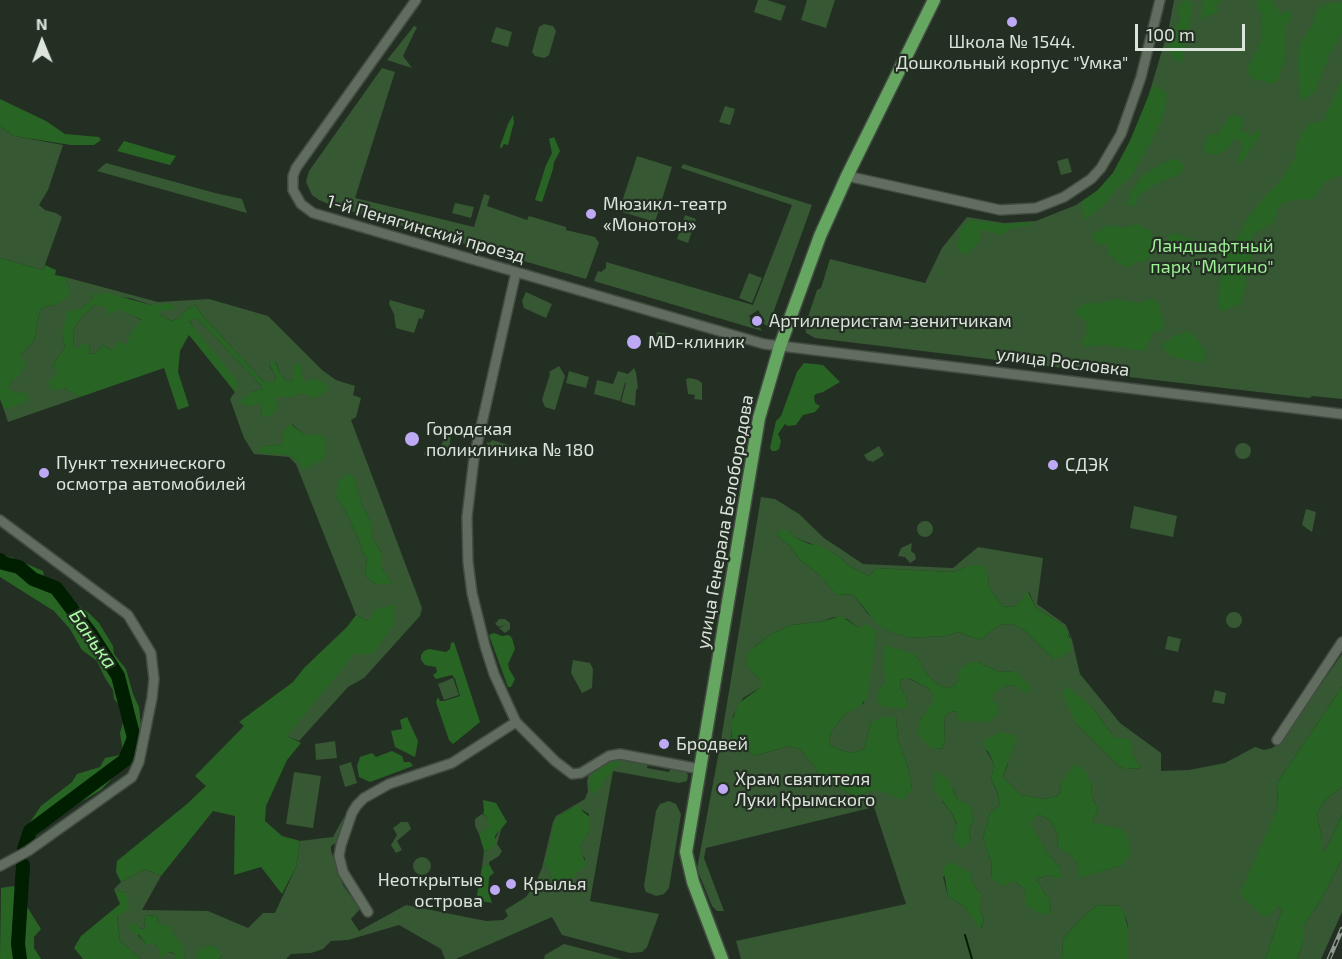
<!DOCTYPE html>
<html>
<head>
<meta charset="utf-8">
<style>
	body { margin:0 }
	#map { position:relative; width:1342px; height:959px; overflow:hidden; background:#242f23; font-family:"Exo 2",sans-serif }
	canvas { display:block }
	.north { position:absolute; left:12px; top:12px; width:60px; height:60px; -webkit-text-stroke:4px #242f23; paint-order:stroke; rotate:359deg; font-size:16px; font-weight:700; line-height:24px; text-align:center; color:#dde4dc }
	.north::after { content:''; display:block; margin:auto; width:21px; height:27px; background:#dde4dc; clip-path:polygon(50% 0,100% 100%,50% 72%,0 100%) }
	.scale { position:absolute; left:1135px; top:24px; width:110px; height:27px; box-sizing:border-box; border:3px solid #dde4dc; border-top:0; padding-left:8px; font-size:18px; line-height:21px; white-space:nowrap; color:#dde4dc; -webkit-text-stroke:4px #242f23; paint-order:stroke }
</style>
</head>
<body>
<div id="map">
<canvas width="1342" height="959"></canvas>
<div class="north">N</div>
<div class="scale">100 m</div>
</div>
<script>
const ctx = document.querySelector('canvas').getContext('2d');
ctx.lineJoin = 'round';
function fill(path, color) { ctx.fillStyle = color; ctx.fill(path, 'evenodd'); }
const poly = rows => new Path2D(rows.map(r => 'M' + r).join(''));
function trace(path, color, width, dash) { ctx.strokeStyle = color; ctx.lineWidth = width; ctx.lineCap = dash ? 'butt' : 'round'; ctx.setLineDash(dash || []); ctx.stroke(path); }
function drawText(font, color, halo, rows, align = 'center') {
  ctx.font = font + ' "Exo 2",sans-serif'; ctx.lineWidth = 4.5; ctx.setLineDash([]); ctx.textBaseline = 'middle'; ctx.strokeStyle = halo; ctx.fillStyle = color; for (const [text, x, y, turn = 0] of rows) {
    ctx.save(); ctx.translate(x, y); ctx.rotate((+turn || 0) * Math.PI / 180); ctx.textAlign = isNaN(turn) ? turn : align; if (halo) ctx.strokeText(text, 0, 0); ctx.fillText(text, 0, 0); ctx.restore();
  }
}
fill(poly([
	[758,0,767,0,786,6,781,21,754,12],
	[807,0,835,0,826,28,801,20],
	[1174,0,1342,0,1342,399,1312,396,1310,398,1112,375,1112,371,1063,365,1063,368,815,338,806,333,805,326,817,290,821,288,830,259,925,283,942,248,967,217,1004,223,1036,221,1076,205,1098,190,1113,173,1130,141,1147,101,1169,27],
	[544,24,553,26,556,31,549,55,544,58,535,56,532,52,539,27],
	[414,26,417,27,403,56,412,68,387,60],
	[496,27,512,32,508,47,491,42],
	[382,68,395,72,355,198,474,227,484,194,490,196,487,206,527,220,529,216,566,227,566,230,595,237,599,243,586,279,333,206,319,200,312,195,306,182,309,171],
	[725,106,735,109,730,125,719,122],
	[0,126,14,136,63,145,48,190,39,205,45,210,56,213,62,217,43,270,0,258],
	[637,156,672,167,655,222,619,211],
	[1068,158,1072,172,1061,175,1057,161],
	[106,163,215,193,242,199,247,213,97,171],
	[683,164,812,205,768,327,763,323,765,321,758,310,749,316,756,327,759,326,762,331,594,281,598,271,601,272,606,268,606,262,753,305,792,205,681,168],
	[455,203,474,207,471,218,452,213],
	[685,215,696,219,688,243,677,239],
	[749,273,762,278,752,303,739,298],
	[65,277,158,302,209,299,268,316,322,370,336,380,355,386,353,395,361,398,356,417,351,420,422,608,420,616,364,678,348,687,299,741,287,736,368,621,356,615,296,464,289,457,254,454,244,438,230,399,235,392,189,320,197,318,260,384,262,389,251,392,263,402,261,416,272,397,290,397,303,393,302,370,294,379,287,382,280,373,276,362,269,365,275,374,276,382,264,382,201,314,196,305,188,308,180,318,171,321,159,314,159,310,169,310,159,305,151,305,130,298,90,295,93,298,80,310,62,335,65,347,53,365,64,388,80,397,8,422,4,410,18,403,18,393,6,390,12,381,20,355,34,341,40,310,44,307,55,305,69,289],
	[292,424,303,434,298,461,289,455,261,447,283,444],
	[354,479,363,508,371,521,371,535,382,554,382,568,391,583,376,584,369,580,365,574,367,558,362,552,358,538,345,510,336,497],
	[526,292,552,304,546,318,524,308,522,301],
	[390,300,425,310,422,319,419,318,414,333,396,328,394,314,389,304],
	[94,305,118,308,143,321,126,346,112,351,103,345,95,354,89,353,90,345,79,349,74,346,73,330,80,319],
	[657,332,669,334,665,350,654,347],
	[559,366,565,376,555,410,545,407,542,400,550,374,549,372],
	[634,368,636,372,638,388,636,390,635,406,621,402,626,383,625,383,620,401,594,394,597,380,613,384,618,371,628,374],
	[569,371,589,377,586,388,566,383],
	[690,378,698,380,702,383,702,400,694,399,695,395,688,394,686,379],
	[448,428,451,432,449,456,445,458,424,455,427,446,440,449],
	[492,440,536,453,535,456,506,458,501,452,493,454,486,442,490,443],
	'1235 451a8 8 0 1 1 16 0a8 8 0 1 1-16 0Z',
	[879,446,884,455,873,462,867,460,864,455],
	[761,497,775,499,799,514,824,538,863,564,953,568,978,547,1043,558,1037,604,1066,625,1072,640,1080,674,1120,723,1161,753,1161,771,1189,770,1225,763,1255,747,1264,750,1272,748,1280,743,1342,654,1342,687,1277,783,1278,807,1263,845,1278,906,1282,910,1265,959,1128,959,1128,928,1127,921,1120,906,1097,905,1079,921,1063,939,1062,959,741,959,736,941,906,904,874,807,706,848,704,858,724,911,717,911,712,906,697,869,720,746],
	[789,531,794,537,831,552,841,558,849,566,869,576,877,568,949,572,957,571,967,566,988,576,989,587,1002,606,1014,607,1029,592,1036,608,1062,624,1070,637,1053,659,1024,630,1012,624,999,625,980,640,958,632,946,636,909,638,898,634,886,630,868,614,853,594,836,595,820,575,800,560,790,546,775,534],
	[834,617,847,619,859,628,877,632,864,703,846,713,831,732,829,744,840,750,852,753,864,749,871,722,896,717,898,741,907,764,912,788,870,791,859,796,848,793,838,786,827,785,819,778,815,767,800,749,789,746,754,756,731,737,733,716,743,698,761,687,761,680,751,671,754,647,771,634,791,625,820,622],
	[916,655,927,675,939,685,947,688,955,685,959,679,978,662,999,672,1014,671,1015,686,1008,685,994,692,992,700,959,721,957,711,950,712,944,717,945,740,943,748,935,749,920,720,933,702,933,695,928,688,908,678,900,680,901,688,908,702,879,689],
	[1091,706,1114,737,1130,752,1141,768,1125,769,1118,765,1075,722],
	[986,750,1008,764,1003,777,1021,795,1046,799,1059,795,1062,782,1091,784,1092,797,1098,810,1092,822,1123,865,1080,877,1078,864,1070,854,1058,847,1057,833,1051,821,1039,814,1029,823,1050,857,1059,866,1061,878,1049,875,1036,879,1050,901,1051,914,1015,881,991,878,992,864,983,838,990,813,1000,805,997,792,991,779,994,764],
	[953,789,958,800,970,806,974,818,969,830,971,841,953,837,957,825,951,812,942,801],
	[958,867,971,873,973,884,980,893,980,909,984,920,981,928,965,907,948,896,943,877],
	[1134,506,1177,516,1173,537,1130,528],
	[1306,509,1316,512,1312,532,1302,525],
	'917 529a8 8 0 1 1 16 0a8 8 0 1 1-16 0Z',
	[912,543,911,551,915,554,916,559,910,563,905,557,898,556,901,548],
	'1226 620a8 8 0 1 1 16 0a8 8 0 1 1-16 0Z',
	[499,619,505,619,510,623,510,629,505,633,499,628,507,624,499,627,495,624],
	[1168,636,1181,639,1178,652,1165,649],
	[573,660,590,663,593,669,592,688,582,693,571,673],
	[453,678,459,695,444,700,438,684],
	[1215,690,1226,693,1224,704,1212,702],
	[335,741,337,758,316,760,315,744],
	[622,757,648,763,647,768,669,772,671,767,685,770,688,775,687,781,679,783,613,771,590,901,659,914,647,947,642,952,630,953,562,935,552,917,456,959,445,959,441,949,399,925,348,940,331,941,323,949,311,953,291,954,286,959,218,959,222,956,210,945,199,951,198,959,185,959,181,944,165,926,158,923,157,915,144,916,145,928,141,929,135,923,138,935,146,944,155,944,159,950,176,954,176,959,141,959,120,941,117,914,126,893,114,889,121,882,145,869,161,876,142,910,208,911,248,928,263,913,275,913,296,867,300,841,333,837,344,817,345,819,341,835,337,842,331,846,331,851,343,885,360,909,351,919,359,931,406,905,486,921,503,920,508,916,505,910,526,897,535,884,542,868,553,822,556,816,585,799,588,791,587,782,589,772,606,761],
	[574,807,577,807,589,814,589,832,580,844,581,852,585,859,576,873,567,878,550,881,560,815],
	[351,762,357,783,345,787,339,766],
	[294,772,321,776,313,828,286,824],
	[1342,787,1342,815,1329,844,1321,853,1322,839,1317,814,1326,799],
	[669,801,676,804,681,814,669,888,664,894,656,896,646,892,644,886,656,811,660,804],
	[482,814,487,817,490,826,479,834,475,826,475,819],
	[401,822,408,822,411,829,397,841,402,850,396,853,391,845,397,835,393,828],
	[502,826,497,844,502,851,499,856,489,862,489,864,482,867,484,851,489,850],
	'413 866a9 9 0 1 1 18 0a9 9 0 1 1-18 0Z',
	[1342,859,1342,912,1321,959,1297,959,1303,942,1303,926,1321,900],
	[564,944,622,959,544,959,545,955]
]), '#365833');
fill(poly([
	[1183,0,1192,2,1190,26,1182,62,1178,62,1171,55,1168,39,1180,20,1178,9],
	[1203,0,1221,0,1217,6,1218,12,1208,16,1204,20,1201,16],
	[1260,0,1272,0,1281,15,1286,10,1292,13,1291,20,1286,25,1285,61,1277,81,1273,84,1254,79,1249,75,1248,68,1261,41,1262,13,1257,9,1256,2],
	[1338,2,1342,3,1342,33,1328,58,1314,93,1300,101,1298,62,1299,45,1312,26,1317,10,1323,5],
	[1342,80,1342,176,1338,176,1325,182,1312,200,1297,199,1283,203,1278,208,1275,222,1256,232,1248,244,1252,258,1243,269,1247,283,1242,296,1242,303,1222,312,1218,306,1219,283,1224,269,1225,255,1228,248,1241,232,1247,219,1264,197,1280,182,1295,157,1297,143,1307,125,1326,120,1326,114],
	[1152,87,1158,87,1167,94,1164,114,1153,138,1131,177,1117,188,1107,202,1086,220,1081,207,1084,200,1098,190,1113,173,1130,141],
	[0,99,46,121,65,134,99,137,101,140,94,145,71,145,14,136,0,126],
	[513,115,514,122,508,145,504,144,501,149,500,146,508,124],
	[1234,115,1243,118,1244,122,1240,131,1249,133,1251,137,1258,130,1260,135,1243,161,1239,164,1238,159,1243,144,1235,137,1230,146,1218,155,1207,153,1203,149,1209,134,1218,135,1229,117],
	[554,137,560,151,554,162,553,169,542,202,535,200,546,165,552,153,549,139],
	[124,141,168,154,176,156,170,165,117,151],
	[1171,159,1175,159,1184,164,1182,173,1157,183,1139,195,1136,204,1126,207,1131,192,1143,175],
	[971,220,1003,224,1032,222,1029,226,1011,228,1002,235,986,230,980,231,979,242,967,254,962,253,958,248,958,242,962,226],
	[1138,224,1152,232,1154,243,1150,257,1146,261,1132,263,1130,268,1117,263,1116,259,1108,254,1107,244,1098,245,1092,237,1094,232,1099,231,1107,225,1123,228],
	[1174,233,1194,240,1189,253,1179,253,1169,244,1167,240,1169,235],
	[0,258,43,270,45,265,56,270,55,275,65,277,69,289,69,295,62,301,55,305,44,307,40,310,34,341,20,355,26,365,18,377,12,381,7,389,18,393,24,392,30,400,4,410,0,399],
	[107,293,151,305,171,304,175,309,159,311,159,314,171,321,180,318,188,308,196,305,201,314,264,382,276,382,275,374,269,364,275,361,280,373,287,382,294,379,293,367,300,362,304,382,314,379,322,382,328,385,326,391,323,394,313,398,303,393,291,397,273,397,278,404,273,415,261,417,262,402,249,406,238,402,251,392,262,389,260,384,197,318,189,321,238,382,235,392,189,335,180,351,178,372,189,406,178,410,164,368,80,397,64,388,52,390,48,382,57,375,53,365,65,347,62,335,67,310,80,310,93,298,90,295],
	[94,305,105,307,110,315,118,309,142,320,133,329,126,345,117,341,112,351,103,345,95,354,89,353,90,345,82,344,79,348,74,346,73,330,80,319],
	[1113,299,1140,303,1150,299,1156,300,1159,304,1159,309,1163,319,1163,329,1153,333,1145,351,1104,345,1084,347,1081,343,1086,334,1087,323,1074,312,1087,302,1098,304],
	[1187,331,1193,334,1205,351,1204,361,1198,362,1173,357,1162,348,1164,343,1173,337],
	[804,363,823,365,840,382,823,392,816,394,814,396,815,403,820,406,815,412,803,415,796,425,788,426,785,424,778,434,781,441,779,449,776,451,772,451,770,448,776,421,781,416,797,372],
	[291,424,303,434,325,436,325,458,303,470,298,461,289,455,259,453,260,447,282,444,285,428],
	[350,473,354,478,363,508,371,521,371,535,382,554,382,568,392,584,376,584,369,580,365,574,367,558,362,552,358,538,345,510,336,497,338,482],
	[783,530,789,531,794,537,809,544,821,546,841,558,849,566,869,576,877,568,949,572,957,571,967,566,983,565,988,576,989,587,1002,606,1014,607,1028,592,1036,608,1062,624,1067,630,1072,650,1060,657,1053,659,1024,630,1012,624,999,625,980,640,958,632,946,636,909,638,886,630,876,623,853,594,836,595,820,575,800,560,790,546,775,534],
	[0,556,11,557,43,571,44,576,74,600,76,604,89,613,99,623,113,646,114,654,126,669,133,694,139,707,141,727,131,764,115,775,101,790,64,812,30,841,24,849,24,831,41,806,72,782,77,774,100,767,105,758,120,755,123,752,120,733,124,719,120,706,114,699,113,690,105,678,97,661,82,650,70,629,54,611,0,577],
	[395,605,393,625,373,654,354,654,287,736,301,743,287,760,266,806,265,821,282,836,300,841,296,867,282,894,261,867,234,875,235,816,213,811,161,876,145,869,121,882,116,872,117,861,187,804,206,786,195,776,244,726,239,722,293,682,304,668,347,627,356,615,368,621,377,608],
	[841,616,859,628,867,624,877,632,867,698,858,708,846,713,831,732,829,744,840,750,852,753,864,749,871,722,882,717,896,717,898,741,907,764,912,788,903,800,882,791,870,791,859,796,848,793,838,786,827,785,819,778,815,767,800,749,789,746,754,756,745,749,736,748,732,744,731,723,739,703,761,687,761,680,751,671,747,664,749,651,771,634,791,625,820,622],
	[494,633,502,636,509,635,512,638,515,649,508,664,509,669,515,679,511,687,508,687,489,635],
	[454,642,480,722,453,744,449,740,436,702,438,697,440,701,444,701,460,696,455,679,452,675,436,679,433,675,437,672,436,667,425,665,421,660,421,655,424,651,429,649,446,652,450,649,451,643],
	[886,645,916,655,927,675,939,685,947,688,955,685,959,679,957,671,971,662,978,662,999,672,1014,671,1020,675,1031,687,1028,694,1015,686,1008,685,995,692,992,700,998,705,999,713,988,722,958,721,957,711,950,712,944,717,945,740,943,748,935,749,928,746,918,734,920,720,933,701,933,695,928,688,909,678,900,680,901,688,908,702,906,709,884,707,877,703,879,689,885,683,883,652],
	[1067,687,1091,706,1114,737,1128,739,1133,745,1131,752,1141,768,1125,769,1118,765,1075,722,1062,693],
	[1342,687,1342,787,1326,799,1317,814,1322,839,1322,852,1329,844,1342,815,1342,859,1321,900,1303,926,1303,942,1297,959,1265,959,1282,910,1278,906,1269,916,1261,915,1240,894,1278,807,1277,783],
	[407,717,418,741,415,757,395,747,391,731,402,729,400,720],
	[1001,732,1017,736,1003,777,1021,795,1046,799,1059,795,1062,782,1069,771,1076,764,1086,772,1091,784,1092,797,1098,810,1092,822,1123,830,1127,836,1131,852,1123,865,1079,878,1078,864,1069,854,1058,847,1057,833,1051,821,1039,814,1030,823,1050,857,1059,866,1062,879,1049,875,1036,879,1050,901,1051,914,1037,913,1026,905,1026,891,1015,881,1003,886,991,878,992,864,983,838,990,813,1000,805,997,791,991,779,994,764,983,741],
	[392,751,402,756,404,762,410,762,413,766,370,782,359,777,357,766,360,757,372,753,376,757],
	[617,761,620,762,620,766,613,768,610,775,604,779,602,787,595,791,595,795,591,791,589,782,593,772,610,762],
	[935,771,947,778,958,800,970,805,974,818,969,830,971,841,961,849,953,837,957,824,951,812,934,790],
	[483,800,496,803,507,822,495,836,495,845,489,850,484,851,479,834,489,826,487,817,483,814,484,811],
	[574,807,581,807,582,811,590,817,589,832,580,845,586,866,576,873,575,877,567,878,565,883,553,884,550,881,551,873,545,864,555,821,560,815],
	[950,862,971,873,973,884,980,893,980,909,984,920,980,929,965,907,948,896,943,868],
	[489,864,494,873,489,877,488,891,492,903,476,900,482,867],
	[14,886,41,929,34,937,34,948,41,959,0,959,1,888],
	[114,889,126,893,129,905,125,913,117,915,120,941,141,959,83,959,74,948,81,936,120,904],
	[1097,905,1120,906,1124,913,1128,928,1128,959,1062,959,1063,939,1079,921],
	[157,915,158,923,171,927,173,934,182,944,185,959,176,959,176,954,170,952,160,958,159,950,155,944,146,944,139,935,133,933,129,927,131,924,135,923,141,929,145,928,144,916],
	[210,945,217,948,222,956,218,959,198,959,198,951]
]), '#286524');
trace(poly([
	[965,935,972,959]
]), '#001e00', 2);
trace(poly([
	[0,560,3,563,19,567,33,579,56,588,91,634,118,676,134,738,125,760,30,831,24,849],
	[20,959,18,944,23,865]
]), '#001e00', 14);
const minor = poly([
	[416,0,296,168,293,176,293,190,301,204,313,213,764,344,1342,414],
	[847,176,1000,210,1036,208,1064,197,1091,179,1101,168,1121,134,1141,77,1160,0],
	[516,272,474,458,467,517,468,562,472,593,485,646,494,674,516,722,555,761,572,774,581,773,609,756,620,754,700,769],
	[0,520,128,615,151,653,154,679,152,698,139,762,132,777,28,851,0,866],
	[1277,740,1342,642],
	[368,912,343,872,339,856,341,845,352,813,357,805,364,798,389,784,452,763,516,722]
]);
const major = poly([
	[722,959,693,882,686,852,759,418,780,346,820,236,847,176,934,0]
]);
trace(minor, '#434c42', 12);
trace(major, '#434c42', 15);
trace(minor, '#606d5f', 9);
trace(major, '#65a760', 12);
const rail = poly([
	[1329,959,1342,929]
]);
trace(rail, '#919a90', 4.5);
trace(rail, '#242f23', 2, [7]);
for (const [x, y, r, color] of [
	[1012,22,6,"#bea9f5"],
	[591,214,6,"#bea9f5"],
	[757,321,6,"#bea9f5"],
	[634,342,8,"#bea9f5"],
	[412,439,8,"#bea9f5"],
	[1053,465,6,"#bea9f5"],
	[44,473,6,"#bea9f5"],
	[664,744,6,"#bea9f5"],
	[723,789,6,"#bea9f5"],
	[511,884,6,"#bea9f5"],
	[495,890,6,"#bea9f5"]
]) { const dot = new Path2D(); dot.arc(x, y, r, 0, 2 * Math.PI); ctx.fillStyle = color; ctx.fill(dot); trace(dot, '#242f23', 2); }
drawText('18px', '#dde4dc', '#242f23', [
	["Школа № 1544.",1012,42,"center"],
	["Дошкольный корпус \"Умка\"",1012,63,"center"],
	["Мюзикл-театр",603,204],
	["«Монотон»",603,225],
	["Артиллеристам-зенитчикам",769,321],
	["MD-клиник",648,342],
	["Городская",426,429],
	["поликлиника № 180",426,450],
	["Пункт технического",56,463],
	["осмотра автомобилей",56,484],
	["СДЭК",1065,465],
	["Бродвей",676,744],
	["Храм святителя",735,779],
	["Луки Крымского",735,800],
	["Неоткрытые",483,880,"right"],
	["острова",483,901,"right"],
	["Крылья",523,884]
], 'left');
drawText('18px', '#dde4dc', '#242f23', [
	["1-й Пенягинский проезд",426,229,16],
	["улица Рословка",1063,362,7],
	["улица Генерала Белобородова",725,522,-80]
]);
drawText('18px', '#9df095', '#242f23', [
	["Ландшафтный",1212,246],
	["парк \"Митино\"",1212,267]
]);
drawText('italic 20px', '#aafda2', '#242f23', [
	["Банька",93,639,55]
]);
</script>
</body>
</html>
